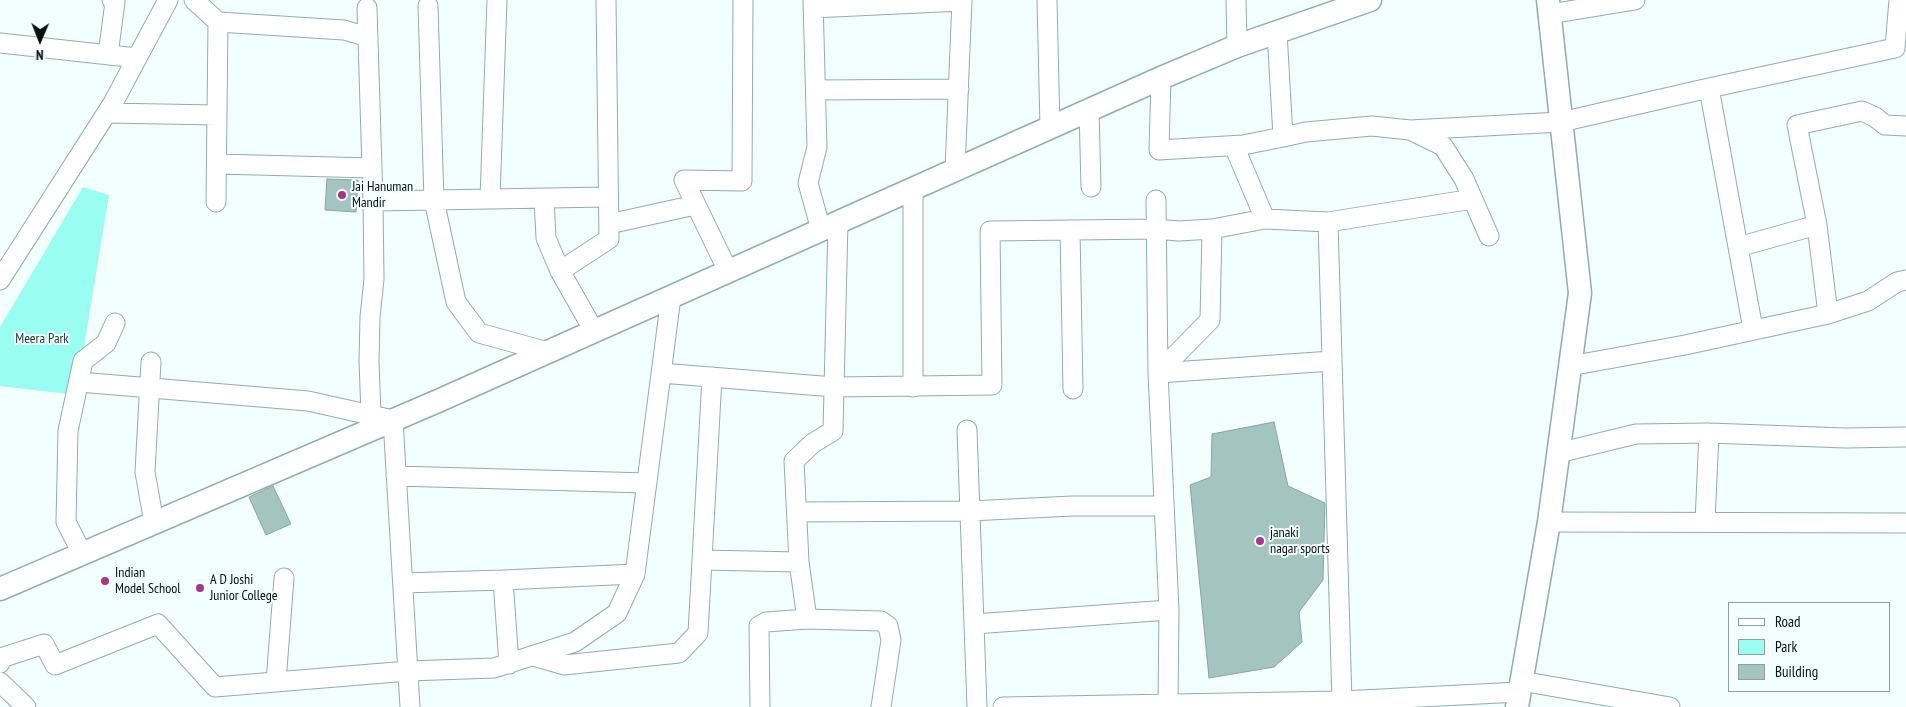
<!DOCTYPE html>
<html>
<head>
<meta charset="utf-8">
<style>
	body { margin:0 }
	#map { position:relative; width:1906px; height:707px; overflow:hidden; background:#f2fffd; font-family:"PT Sans Narrow",sans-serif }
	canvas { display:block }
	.legend { position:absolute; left:1728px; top:602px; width:162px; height:90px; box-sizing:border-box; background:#f2fffd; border:1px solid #939f9e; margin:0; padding:6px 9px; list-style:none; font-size:15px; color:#05100f }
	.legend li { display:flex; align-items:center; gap:10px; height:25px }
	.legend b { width:25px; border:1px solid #939f9e }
	.north { position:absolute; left:15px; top:15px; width:50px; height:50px; -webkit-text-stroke:4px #f2fffd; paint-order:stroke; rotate:181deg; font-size:14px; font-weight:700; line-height:20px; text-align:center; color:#05100f }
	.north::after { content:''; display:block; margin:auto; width:18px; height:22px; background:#05100f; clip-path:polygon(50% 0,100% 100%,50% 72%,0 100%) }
</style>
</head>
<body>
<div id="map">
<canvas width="1906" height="707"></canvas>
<ul class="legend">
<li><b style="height:6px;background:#fff"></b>Road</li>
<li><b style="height:14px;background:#99fdf2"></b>Park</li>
<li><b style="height:14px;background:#a4c4c0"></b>Building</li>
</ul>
<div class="north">N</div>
</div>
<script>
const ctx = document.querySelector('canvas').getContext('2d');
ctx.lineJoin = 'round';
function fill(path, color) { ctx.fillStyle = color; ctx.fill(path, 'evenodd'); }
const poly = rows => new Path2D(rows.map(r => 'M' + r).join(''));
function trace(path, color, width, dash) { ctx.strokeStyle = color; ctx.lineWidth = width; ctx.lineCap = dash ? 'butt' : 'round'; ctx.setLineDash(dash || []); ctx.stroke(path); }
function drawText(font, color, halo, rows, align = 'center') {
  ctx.font = font + ' "PT Sans Narrow",sans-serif'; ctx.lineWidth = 4; ctx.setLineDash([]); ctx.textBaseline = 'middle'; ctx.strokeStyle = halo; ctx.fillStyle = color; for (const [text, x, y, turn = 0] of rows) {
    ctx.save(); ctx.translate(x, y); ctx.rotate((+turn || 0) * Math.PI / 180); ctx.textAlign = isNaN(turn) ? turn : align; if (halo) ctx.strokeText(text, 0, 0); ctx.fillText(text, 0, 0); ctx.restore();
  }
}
fill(poly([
	[83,187,109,195,76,395,0,386,0,327]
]), '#99fdf2');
const building = poly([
	[327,179,358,180,356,212,325,210,327,179],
	[1274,422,1288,486,1325,503,1323,580,1299,612,1302,642,1274,667,1209,678,1190,485,1211,477,1212,434,1274,422],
	[273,486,291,524,266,535,249,497,273,486]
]);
fill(building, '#a4c4c0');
trace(building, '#86a6a2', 1);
const minor = poly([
	[194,0,218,22,344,30,368,37],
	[497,0,490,199,608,197],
	[813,0,817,147,808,183,821,230],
	[1047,0,1050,128],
	[1236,0,1237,46],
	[428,6,434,200,490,199],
	[367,8,373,201,434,200,456,302,479,333,548,352],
	[813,8,962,1],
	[1550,14,1635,0],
	[1277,32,1283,137,1306,132,1372,126,1410,130,1443,146,1464,179,1489,236],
	[0,43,137,58],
	[108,55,115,2,112,0],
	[1161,78,1159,150,1243,145,1283,137],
	[1709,88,1753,329],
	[816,90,959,89],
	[1089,110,1091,187],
	[107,113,216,115],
	[1410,130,1561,122,1709,88,1895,48,1899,0],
	[217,164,372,168],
	[955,170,962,0],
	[544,199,546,238,560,271],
	[1156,200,1158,373,1169,610],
	[216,202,218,22],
	[1265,219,1328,222],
	[838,222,833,431,813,443,794,461,799,562,807,619,881,621,888,626,891,640,881,707],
	[609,224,695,205],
	[1070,230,1073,389],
	[1738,247,1817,225],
	[728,271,684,180,742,181,743,0],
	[0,280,113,103,168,0],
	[1828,314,1817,225,1797,125,1862,111,1875,117,1885,125,1906,126],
	[594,331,560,271,609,239,606,0],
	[151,362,145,472,154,523],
	[1570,366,1685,345,1828,314,1868,301,1897,282,1906,280],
	[661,373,834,387,992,385,990,231,1156,229,1179,231,1212,229],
	[1158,373,1210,320,1212,229,1265,219,1234,146],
	[1158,373,1332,361],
	[79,382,308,401,393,420,410,707],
	[913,387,913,189],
	[371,415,369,361,370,317,374,279,373,201],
	[967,430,977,707],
	[1558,453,1636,434,1709,433,1845,438,1906,437],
	[396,476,647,483],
	[797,512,969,511,1073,506,1164,506],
	[1549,522,1906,523],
	[1705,522,1709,433],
	[82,553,66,522,68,431,83,361,106,343,115,323],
	[702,560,799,562],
	[503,580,635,574],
	[403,583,503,580,509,664],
	[974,624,1169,610,1168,704],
	[533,656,564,665,679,653,698,633,712,377],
	[0,663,1,658,44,644,55,665,158,624,215,687,408,671,494,668,575,642,617,613,635,574,671,297],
	[1521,681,1670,707],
	[0,682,26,707],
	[276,682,284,578],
	[1342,701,1328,222,1473,199],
	[760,707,759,626,766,622,807,619],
	[1003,707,1342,701,1519,692]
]);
const tertiary = poly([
	[0,589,438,401,1161,78,1237,46,1370,0],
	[1517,707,1549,522,1580,293,1548,0]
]);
trace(minor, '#8fafab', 21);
trace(tertiary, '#8fafab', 25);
trace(minor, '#fff', 19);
trace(tertiary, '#fff', 22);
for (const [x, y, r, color] of [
	[342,195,5,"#a73590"],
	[1260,541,5,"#a73590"],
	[105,581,5,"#a73590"],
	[200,588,5,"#a73590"]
]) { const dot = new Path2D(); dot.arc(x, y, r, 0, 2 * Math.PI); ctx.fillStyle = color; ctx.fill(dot); trace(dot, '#f2fffd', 2); }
drawText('14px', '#05100f', '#f2fffd', [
	["Jai Hanuman",352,187],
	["Mandir",352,203],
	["janaki",1270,533],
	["nagar sports",1270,549],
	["Indian",115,573],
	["Model School",115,589],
	["A D Joshi",210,580],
	["Junior College",210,596]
], 'left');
drawText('14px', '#243d3a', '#f2fffd', [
	["Meera Park",42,339]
]);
</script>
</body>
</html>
